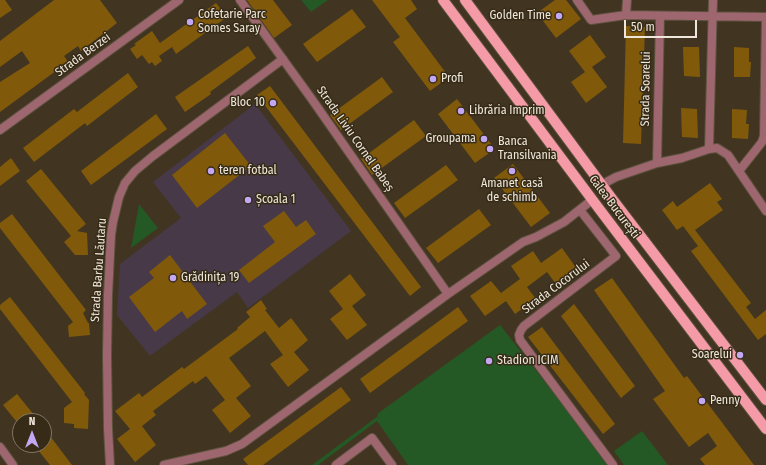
<!DOCTYPE html>
<html>
<head>
<meta charset="utf-8">
<style>
	body { margin:0 }
	#map { position:relative; width:766px; height:465px; overflow:hidden; background:#413521; font-family:"Fira Sans Condensed",sans-serif }
	canvas { display:block }
	.north { position:absolute; left:12px; top:413px; width:40px; height:40px; box-sizing:border-box; background:#362b17; border:1px solid #807665; border-radius:50%; rotate:0deg; font-size:11px; font-weight:700; line-height:16px; text-align:center; color:#efe7db }
	.north::after { content:''; display:block; margin:auto; width:14px; height:18px; background:#c3a7f2; clip-path:polygon(50% 0,100% 100%,50% 72%,0 100%) }
	.scale { position:absolute; left:624px; top:20px; width:73px; height:18px; box-sizing:border-box; border:2px solid #efe7db; border-top:0; padding-left:5px; font-size:12px; line-height:14px; white-space:nowrap; color:#efe7db; -webkit-text-stroke:3px #362b17; paint-order:stroke }
</style>
</head>
<body>
<div id="map">
<canvas width="766" height="465"></canvas>
<div class="north">N</div>
<div class="scale">50 m</div>
</div>
<script>
const ctx = document.querySelector('canvas').getContext('2d');
ctx.lineJoin = 'round';
function fill(path, color) { ctx.fillStyle = color; ctx.fill(path, 'evenodd'); }
const poly = rows => new Path2D(rows.map(r => 'M' + r).join(''));
function trace(path, color, width, dash) { ctx.strokeStyle = color; ctx.lineWidth = width; ctx.lineCap = dash ? 'butt' : 'round'; ctx.setLineDash(dash || []); ctx.stroke(path); }
function drawText(font, color, halo, rows, align = 'center') {
  ctx.font = font + ' "Fira Sans Condensed",sans-serif'; ctx.lineWidth = 3; ctx.setLineDash([]); ctx.textBaseline = 'middle'; ctx.strokeStyle = halo; ctx.fillStyle = color; for (const [text, x, y, turn = 0] of rows) {
    ctx.save(); ctx.translate(x, y); ctx.rotate((+turn || 0) * Math.PI / 180); ctx.textAlign = isNaN(turn) ? turn : align; if (halo) ctx.strokeText(text, 0, 0); ctx.fillText(text, 0, 0); ctx.restore();
  }
}
fill(poly([
	[255,104,351,231,248,308,237,292,150,356,117,315,120,264,181,218,153,182]
]), '#473947');
fill(poly([
	[301,0,328,0,311,12],
	[139,204,158,228,131,248],
	[500,325,556,396,607,465,408,465,377,421,318,465,312,465,378,416,377,414],
	[642,431,668,465,624,465,614,451]
]), '#245824');
fill(poly([
	[0,0,5,0,12,10,0,18],
	[54,0,100,0,117,23,81,51,78,46,64,56,68,62,0,112,0,82,30,63,22,51,0,67,0,41],
	[247,0,273,0,292,25,274,38],
	[372,0,411,0,417,9,405,18,449,77,430,91,393,42,400,37],
	[555,0,566,0,581,19,556,38,537,13],
	[216,3,227,17,176,54,172,47,159,56,162,61,155,66,152,62,149,64,142,55,137,59,130,49,136,45,134,44,152,31,160,43],
	[352,9,366,27,317,62,303,44],
	[626,26,645,27,641,144,623,143],
	[590,35,606,57,592,67,607,87,586,103,571,82,585,72,569,51],
	[248,46,256,58,210,92,211,94,185,112,175,97],
	[683,47,699,47,700,77,684,76],
	[734,47,749,48,749,62,751,62,750,77,734,77],
	[128,73,138,87,87,126,85,123,34,162,23,148,74,109,77,112],
	[382,77,393,92,341,130,330,115],
	[270,86,421,287,410,296,257,95],
	[457,99,495,149,475,163,438,114],
	[681,108,697,109,698,138,682,137],
	[732,109,747,110,746,124,749,124,748,139,732,138],
	[156,114,167,129,91,185,81,171],
	[414,120,426,136,372,175,361,159],
	[225,133,251,166,197,208,172,175],
	[11,158,20,171,0,186,0,167],
	[513,164,550,213,531,227,494,178],
	[446,165,458,180,405,218,394,203],
	[41,169,86,224,77,231,87,233,88,255,75,255,64,242,71,236,26,181],
	[710,183,722,199,717,202,723,210,695,230,751,303,746,307,755,319,766,310,766,334,758,340,691,251,698,246,683,226,677,230,662,210,673,201,677,207],
	[479,209,491,225,438,263,426,248],
	[284,211,296,227,306,220,316,234,249,283,239,270,275,242,263,226],
	[12,214,86,310,83,313,88,323,89,323,90,335,69,337,68,326,73,322,0,228,0,223],
	[562,248,577,269,556,284,547,272,527,287,536,299,515,314,506,301,485,316,470,296,491,281,501,293,520,279,511,266,533,251,541,263],
	[170,255,207,304,187,319,182,311,155,332,129,297,154,278,149,272],
	[350,274,366,295,352,306,367,325,347,340,330,319,343,309,329,291],
	[612,278,684,378,687,376,754,465,705,465,700,459,717,446,708,433,689,447,653,399,665,391,594,290],
	[10,297,85,393,84,394,89,400,88,429,74,428,74,424,64,423,64,408,72,402,0,309,0,305],
	[261,300,267,309,265,310,279,328,291,318,308,340,294,352,309,370,288,387,270,364,283,355,265,331,229,358,251,386,236,398,251,416,230,433,212,410,225,400,206,376,195,384,193,381,153,411,156,415,142,426,156,445,135,462,117,439,130,429,115,411,139,393,142,397,182,367,184,369,238,329,237,328,250,317,246,312],
	[574,304,635,386,621,398,561,316],
	[458,307,468,321,370,393,360,379],
	[542,327,615,424,603,434,528,337],
	[341,387,351,400,263,465,248,465,243,459],
	[17,394,39,421,16,421,3,405],
	[44,428,72,465,50,465,34,445,44,445]
]), '#805a0a');
const minor = poly([
	[240,0,311,98,448,294],
	[577,0,591,20,626,15,766,17],
	[626,15,627,0],
	[0,130,179,0],
	[709,149,713,0],
	[657,163,660,16],
	[739,171,762,142,764,136,766,17],
	[603,184,616,177,657,163,682,158,709,149,717,148,728,155,766,211],
	[580,210,616,256,524,326,521,330,519,335,520,340,613,465],
	[0,447,13,465],
	[110,465,108,428,107,355,108,295,111,235,113,222,119,197,125,183,135,171,153,156,283,59],
	[164,465,226,451,242,444,448,294,523,242,536,237,564,222,592,200],
	[336,465,372,438,392,465]
]);
const primary = poly([
	[443,0,600,210,766,429],
	[465,0,613,200,766,400]
]);
trace(minor, '#5d513f', 10);
trace(primary, '#5d513f', 12);
trace(minor, '#9e666e', 8);
trace(primary, '#f59ba8', 10);
for (const [x, y, r, color] of [
	[559,16,4,"#c3a7f2"],
	[190,22,4,"#c3a7f2"],
	[433,79,4,"#c3a7f2"],
	[273,103,4,"#c3a7f2"],
	[461,111,4,"#c3a7f2"],
	[484,139,4,"#c3a7f2"],
	[490,149,4,"#c3a7f2"],
	[211,171,4,"#c3a7f2"],
	[512,171,4,"#c3a7f2"],
	[248,200,4,"#c3a7f2"],
	[173,278,4,"#c3a7f2"],
	[740,355,4,"#c3a7f2"],
	[489,361,4,"#c3a7f2"],
	[702,401,4,"#c3a7f2"]
]) { const dot = new Path2D(); dot.arc(x, y, r, 0, 2 * Math.PI); ctx.fillStyle = color; ctx.fill(dot); trace(dot, '#362b17', 1.5); }
drawText('12px', '#efe7db', '#362b17', [
	["Cofetarie Parc",198,15],
	["Somes Saray",198,29],
	["Golden Time",551,16,"right"],
	["Profi",441,79],
	["Bloc 10",265,103,"right"],
	["Librăria Imprim",469,111],
	["Groupama",476,139,"right"],
	["Banca",498,142],
	["Transilvania",498,156],
	["teren fotbal",219,171],
	["Amanet casă",512,184,"center"],
	["de schimb",512,198,"center"],
	["Școala 1",256,200],
	["Grădinița 19",181,278],
	["Soarelui",732,355,"right"],
	["Stadion ICIM",497,361],
	["Penny",710,401]
], 'left');
drawText('12px', '#efe7db', '#362b17', [
	["Strada Berzei",83,55,-36],
	["Strada Soarelui",646,89,-89],
	["Strada Liviu Cornel Babeș",355,139,55],
	["Calea București",614,207,53],
	["Strada Barbu Lăutaru",99,270,-86],
	["Strada Cocorului",556,287,-37]
]);
</script>
</body>
</html>
